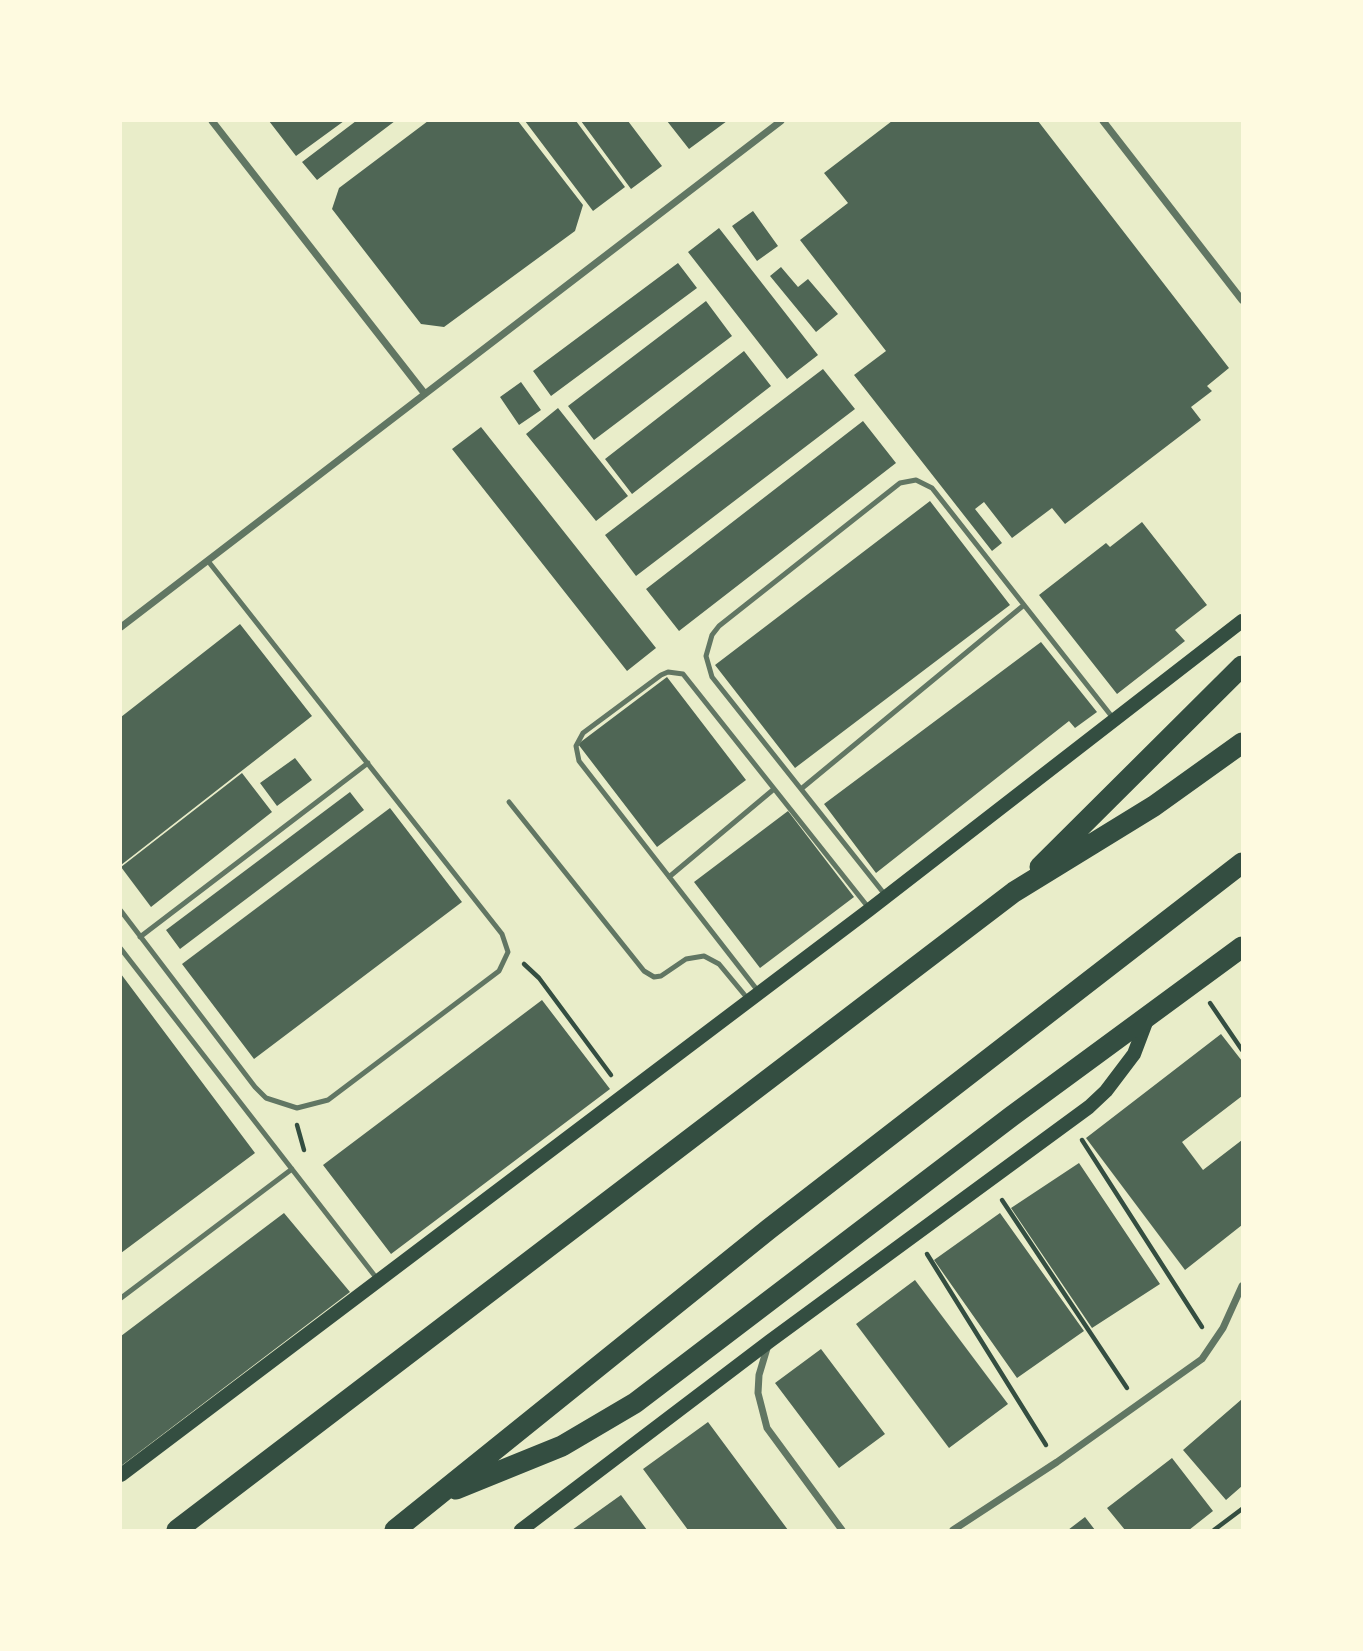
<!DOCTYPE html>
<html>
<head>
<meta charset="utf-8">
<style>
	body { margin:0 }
	#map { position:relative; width:1363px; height:1651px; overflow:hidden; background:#e9edc9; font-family:Poppins,sans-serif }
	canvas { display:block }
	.frame { position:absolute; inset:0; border:122px solid #fefae0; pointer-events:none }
</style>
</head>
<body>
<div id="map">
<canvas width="1363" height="1651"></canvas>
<div class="frame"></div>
</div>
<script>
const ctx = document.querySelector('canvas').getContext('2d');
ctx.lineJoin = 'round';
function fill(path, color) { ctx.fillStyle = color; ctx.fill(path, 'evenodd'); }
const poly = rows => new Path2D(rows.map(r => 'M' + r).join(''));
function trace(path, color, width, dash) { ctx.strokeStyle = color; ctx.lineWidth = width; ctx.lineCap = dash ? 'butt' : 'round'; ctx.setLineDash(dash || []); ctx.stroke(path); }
fill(poly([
	[269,121,344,121,296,156],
	[356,121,395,121,317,180,302,162],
	[428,121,518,121,583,205,575,231,444,327,421,324,332,209,339,188],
	[525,121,576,121,625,187,593,211],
	[581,121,628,121,662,166,631,189],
	[667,121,727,121,689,149],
	[892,121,1038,121,1229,368,1207,386,1212,391,1191,407,1201,420,1065,524,1052,508,1012,538,984,502,975,509,1002,543,992,551,854,375,886,351,800,240,848,203,824,173],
	[753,211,778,246,757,261,732,226],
	[719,228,818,355,787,379,688,252],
	[678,263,697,288,551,396,533,371],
	[781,267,798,287,808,279,838,314,816,332,770,276],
	[706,301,732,336,594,440,568,406],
	[744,351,771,386,632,494,605,459],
	[823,369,855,409,636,576,605,535],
	[521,382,541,410,519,425,500,397],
	[558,408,628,496,596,521,526,434],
	[863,421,896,463,679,631,646,589],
	[481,427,656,648,627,671,452,449],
	[930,501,1010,605,795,768,715,665],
	[1142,522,1207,605,1175,630,1185,641,1117,694,1039,595,1106,543,1110,547],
	[240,624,312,716,121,865,121,717],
	[1041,642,1097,712,1075,728,1069,721,876,873,824,804],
	[667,677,746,780,657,847,578,744],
	[295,758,312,780,277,806,260,783],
	[242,773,272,812,151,907,121,867],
	[350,792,364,810,180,949,166,930],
	[390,808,462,902,254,1059,182,964],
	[788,811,854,897,760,968,694,882],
	[121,974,255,1153,121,1253],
	[542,1000,610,1089,391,1254,323,1165],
	[1221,1034,1242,1061,1242,1096,1182,1142,1203,1170,1242,1140,1242,1225,1185,1270,1086,1138],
	[1079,1163,1160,1284,1092,1328,1011,1208],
	[284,1213,350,1292,121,1466,121,1336],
	[1000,1213,1084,1331,1017,1378,934,1260],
	[915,1280,1008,1404,949,1448,856,1324],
	[821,1349,885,1434,839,1468,775,1383],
	[1242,1399,1242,1486,1226,1500,1183,1450],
	[708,1422,788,1530,688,1530,643,1469],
	[1172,1458,1213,1511,1189,1530,1125,1530,1107,1508],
	[621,1495,647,1530,572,1530],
	[1085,1517,1095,1530,1068,1530]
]), '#4f6655');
trace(poly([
	[524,964,539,978,611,1075],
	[1210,1003,1242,1050],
	[297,1125,304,1150],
	[1082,1140,1202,1327],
	[1002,1200,1127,1388],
	[927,1254,1046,1445],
	[1214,1530,1242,1509]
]), '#344e41', 4.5);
trace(poly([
	[801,789,1024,605],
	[509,802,644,971,654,977,661,976,686,959,704,956,719,964,748,999],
	[669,877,774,789],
	[886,896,712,677,706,656,712,635,719,626,900,483,916,480,932,488,1113,718],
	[121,911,255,1087,266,1098,297,1108,328,1100,499,971,508,952,502,934,208,561],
	[140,937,368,763],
	[121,949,378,1280],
	[758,991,579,761,576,746,583,733,661,675,668,672,683,674,868,907],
	[121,1298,292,1169]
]), '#617663', 5);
trace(poly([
	[212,121,425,394],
	[1103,121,1242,300],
	[121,627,781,121],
	[768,1345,759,1375,758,1393,767,1428,842,1530],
	[953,1530,1057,1462,1202,1359,1223,1328,1242,1286]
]), '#617663', 7);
trace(poly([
	[121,1475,869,910,1242,621],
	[521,1530,770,1341,1089,1107,1106,1091,1134,1054,1148,1017]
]), '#344e41', 14);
trace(poly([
	[1040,867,1242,666],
	[456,1489,562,1446,635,1403,1012,1116,1242,947],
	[177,1530,1014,892,1154,806,1242,743],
	[395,1530,769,1229,1242,863]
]), '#344e41', 21);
</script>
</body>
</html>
